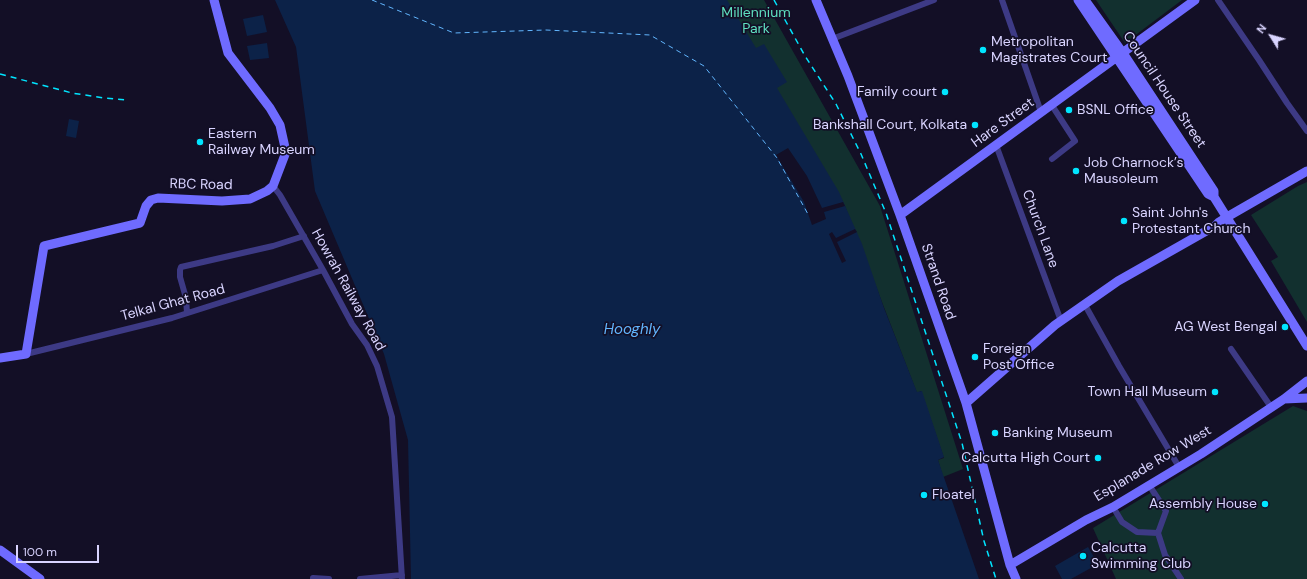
<!DOCTYPE html>
<html>
<head>
<meta charset="utf-8">
<style>
	body { margin:0 }
	#map { position:relative; width:1307px; height:579px; overflow:hidden; background:#130f26; font-family:"DM Sans",sans-serif }
	canvas { display:block }
	.north { position:absolute; left:1251px; top:16px; width:40px; height:40px; -webkit-text-stroke:3px #130f26; paint-order:stroke; rotate:307deg; font-size:11px; font-weight:700; line-height:16px; text-align:center; color:#d9d4ff }
	.north::after { content:''; display:block; margin:auto; width:14px; height:18px; background:#d9d4ff; clip-path:polygon(50% 0,100% 100%,50% 72%,0 100%) }
	.scale { position:absolute; left:16px; top:545px; width:83px; height:18px; box-sizing:border-box; border:2px solid #d9d4ff; border-top:0; padding-left:5px; font-size:12px; line-height:14px; white-space:nowrap; color:#d9d4ff; -webkit-text-stroke:3px #130f26; paint-order:stroke }
</style>
</head>
<body>
<div id="map">
<canvas width="1307" height="579"></canvas>
<div class="north">N</div>
<div class="scale">100 m</div>
</div>
<script>
const ctx = document.querySelector('canvas').getContext('2d');
ctx.lineJoin = 'round';
function fill(path, color) { ctx.fillStyle = color; ctx.fill(path, 'evenodd'); }
const poly = rows => new Path2D(rows.map(r => 'M' + r).join(''));
function trace(path, color, width, dash) { ctx.strokeStyle = color; ctx.lineWidth = width; ctx.lineCap = dash ? 'butt' : 'round'; ctx.setLineDash(dash || []); ctx.stroke(path); }
function drawText(font, color, halo, rows, align = 'center') {
  ctx.font = font + ' "DM Sans",sans-serif'; ctx.lineWidth = 3.5; ctx.setLineDash([]); ctx.textBaseline = 'middle'; ctx.strokeStyle = halo; ctx.fillStyle = color; for (const [text, x, y, turn = 0] of rows) {
    ctx.save(); ctx.translate(x, y); ctx.rotate((+turn || 0) * Math.PI / 180); ctx.textAlign = isNaN(turn) ? turn : align; if (halo) ctx.strokeText(text, 0, 0); ctx.fillText(text, 0, 0); ctx.restore();
  }
}
fill(poly([
	[723,0,764,0,880,206,963,469,943,477,938,460,944,458,921,391,917,393,845,206,831,180],
	[1096,0,1182,0,1125,43],
	[1307,182,1307,322,1271,261,1278,257,1251,215,1298,186],
	[1293,406,1307,411,1307,579,1116,579,1093,528]
]), '#12302f');
fill(poly([
	[275,0,727,0,756,48,764,44,787,82,777,88,839,192,862,244,884,308,917,392,922,391,944,457,938,460,979,579,411,579,408,440,384,354,315,191,296,47],
	[263,15,267,32,247,36,243,19],
	[267,43,269,58,250,60,247,46],
	[69,119,79,121,76,138,66,136],
	[1088,547,1098,564,1071,579,1062,579,1055,566]
]), '#0c2248');
fill(poly([
	[788,148,807,176,822,208,843,202,845,206,824,212,826,219,812,225,804,202,776,155],
	[855,229,857,232,837,242,846,261,842,263,829,234,832,232,836,238]
]), '#130f26');
trace(poly([
	[372,0,454,33,546,30,650,35,704,66,777,158,809,216]
]), '#62b6ff', 1, [5, 4]);
trace(poly([
	[1002,0,1041,112],
	[1218,0,1259,60,1287,103,1307,131],
	[832,39,934,0],
	[1051,104,1075,141,1052,159],
	[996,145,1061,321],
	[273,186,280,195,323,270,352,324,367,345,377,366,392,417,402,579],
	[1085,305,1119,366,1179,467],
	[187,313,186,298,180,277,180,270,181,267,273,246,304,236],
	[1231,349,1271,407],
	[26,354,172,318,323,270],
	[1149,485,1166,511,1158,533,1165,555,1181,579],
	[1113,507,1122,522,1137,532,1158,533],
	[313,578,329,579],
	[360,579,402,575]
]), '#3d3a85', 6);
trace(poly([
	[816,0,848,76,900,215,966,403,1010,565,1016,579],
	[1078,0,1208,194,1214,197],
	[1085,0,1123,53,1214,191,1214,197,1307,346],
	[900,215,1195,0],
	[0,358,26,354,44,246,140,223,146,206,151,200,158,198,222,201,250,199,267,191,273,186,286,152,280,125,270,108,228,53,214,0],
	[1284,399,1307,398],
	[966,403,1055,325,1118,281,1215,226,1219,222,1227,217,1307,171],
	[0,550,40,579],
	[1010,565,1086,520,1113,507,1201,454,1284,399,1307,381]
]), '#6f6bff', 9);
trace(poly([
	[774,0,805,56,836,104,861,154,886,213,962,443,984,541,996,579],
	[0,74,72,93,104,98,127,100]
]), '#00e5ff', 1.5, [6, 5]);
for (const [x, y, r, color] of [
	[983,50,4,"#00e5ff"],
	[945,92,4,"#00e5ff"],
	[1069,110,4,"#00e5ff"],
	[975,125,4,"#00e5ff"],
	[200,142,4,"#00e5ff"],
	[1076,171,4,"#00e5ff"],
	[1124,221,4,"#00e5ff"],
	[1285,327,4,"#00e5ff"],
	[975,357,4,"#00e5ff"],
	[1215,392,4,"#00e5ff"],
	[995,433,4,"#00e5ff"],
	[1098,458,4,"#00e5ff"],
	[924,495,4,"#00e5ff"],
	[1265,504,4,"#00e5ff"],
	[1083,556,4,"#00e5ff"]
]) { const dot = new Path2D(); dot.arc(x, y, r, 0, 2 * Math.PI); ctx.fillStyle = color; ctx.fill(dot); trace(dot, '#130f26', 1.5); }
drawText('14px', '#5fe0c0', '#130f26', [
	["Millennium",756,13],
	["Park",756,29]
]);
drawText('14px', '#d9d4ff', '#130f26', [
	["Metropolitan",991,42],
	["Magistrates Court",991,58],
	["Family court",937,92,"right"],
	["BSNL Office",1077,110],
	["Bankshall Court, Kolkata",967,125,"right"],
	["Eastern",208,134],
	["Railway Museum",208,150],
	["Job Charnock’s",1084,163],
	["Mausoleum",1084,179],
	["Saint John's",1132,213],
	["Protestant Church",1132,229],
	["AG West Bengal",1277,327,"right"],
	["Foreign",983,349],
	["Post Office",983,365],
	["Town Hall Museum",1207,392,"right"],
	["Banking Museum",1003,433],
	["Calcutta High Court",1090,458,"right"],
	["Floatel",932,495],
	["Assembly House",1257,504,"right"],
	["Calcutta",1091,548],
	["Swimming Club",1091,564]
], 'left');
drawText('14px', '#d9d4ff', '#130f26', [
	["Council House Street",1164,90,56],
	["Hare Street",1003,123,-36],
	["RBC Road",201,185,1],
	["Church Lane",1040,229,70],
	["Strand Road",938,282,71],
	["Howrah Railway Road",348,290,61],
	["Telkal Ghat Road",173,303,-15],
	["Esplanade Row West",1153,464,-31]
]);
drawText('italic 15px', '#62b6ff', '#130f26', [
	["Hooghly",632,330]
]);
</script>
</body>
</html>
